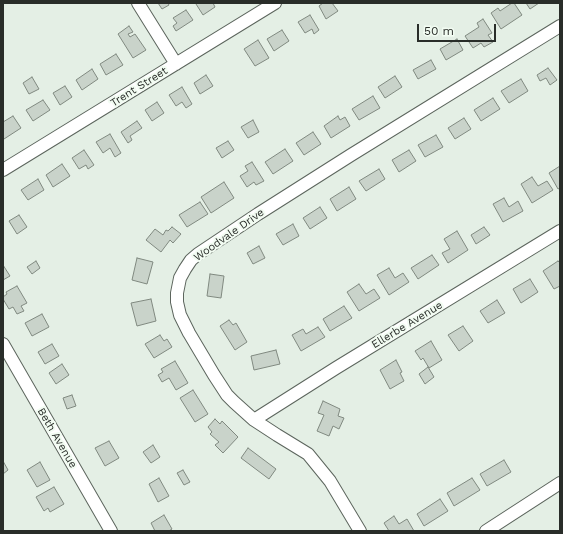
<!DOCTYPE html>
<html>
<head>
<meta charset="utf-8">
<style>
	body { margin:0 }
	#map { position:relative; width:563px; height:534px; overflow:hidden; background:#e4efe5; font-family:"Work Sans",sans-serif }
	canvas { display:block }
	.frame { position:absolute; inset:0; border:4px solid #292d29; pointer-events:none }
	.scale { position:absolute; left:417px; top:24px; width:79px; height:18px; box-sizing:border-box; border:2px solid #292d29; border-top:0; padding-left:5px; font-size:12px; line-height:14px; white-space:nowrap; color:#292d29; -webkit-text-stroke:3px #f2fcf2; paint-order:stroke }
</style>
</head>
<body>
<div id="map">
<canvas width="563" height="534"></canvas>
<div class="frame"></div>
<div class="scale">50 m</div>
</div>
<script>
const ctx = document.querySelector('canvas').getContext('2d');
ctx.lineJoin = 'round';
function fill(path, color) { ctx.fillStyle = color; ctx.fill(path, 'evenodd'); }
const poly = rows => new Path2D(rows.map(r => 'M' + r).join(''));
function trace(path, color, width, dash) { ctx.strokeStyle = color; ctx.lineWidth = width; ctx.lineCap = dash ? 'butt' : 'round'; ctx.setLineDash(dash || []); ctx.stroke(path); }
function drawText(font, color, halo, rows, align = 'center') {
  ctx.font = font + ' "Work Sans",sans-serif'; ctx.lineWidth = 4; ctx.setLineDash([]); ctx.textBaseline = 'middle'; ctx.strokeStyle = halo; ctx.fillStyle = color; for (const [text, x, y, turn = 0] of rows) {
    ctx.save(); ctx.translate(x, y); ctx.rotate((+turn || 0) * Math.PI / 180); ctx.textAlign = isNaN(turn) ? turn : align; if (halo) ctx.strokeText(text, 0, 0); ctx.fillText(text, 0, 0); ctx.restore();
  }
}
const building = poly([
	[158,3,168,3,169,5,162,9,158,3],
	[197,3,213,3,215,7,203,15,196,4,197,3],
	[323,3,332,3,338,11,326,19,319,6,323,3],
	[512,3,514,3,522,15,501,29,491,13,498,8,500,11,512,3],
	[526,3,539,3,530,9,526,3],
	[186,10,193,20,176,31,173,26,177,23,173,18,186,10],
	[310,15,319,30,314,34,312,29,305,33,298,22,310,15],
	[483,19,492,33,488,35,493,42,484,47,481,43,473,48,465,36,479,27,477,23,483,19],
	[129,26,133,32,128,34,130,37,135,34,146,50,133,58,118,34,129,26],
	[282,30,289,41,274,51,267,39,282,30],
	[457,39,463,50,446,60,440,49,457,39],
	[258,40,269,58,255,66,244,49,258,40],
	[116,54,123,65,106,75,100,64,116,54],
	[431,60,436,69,418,79,413,70,431,60],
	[548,68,557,80,550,85,546,78,540,81,537,75,548,68],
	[92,69,98,79,82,90,76,80,92,69],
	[206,75,213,86,200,94,194,83,206,75],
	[395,76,402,87,385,98,378,87,395,76],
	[32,77,39,89,29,94,23,83,32,77],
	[521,79,528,91,509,103,501,91,521,79],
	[65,86,72,97,60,105,53,93,65,86],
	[182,87,192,104,186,108,182,102,176,106,169,95,182,87],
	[373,96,380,108,359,120,352,109,373,96],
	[493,98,500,109,481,121,474,110,493,98],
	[43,100,50,110,33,121,26,110,43,100],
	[157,102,164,113,152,121,145,110,157,102],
	[13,116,21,128,4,139,3,137,3,122,13,116],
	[338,116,340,120,345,117,350,126,331,138,324,126,338,116],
	[464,118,471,129,455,139,448,128,464,118],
	[253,120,259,132,248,138,241,127,253,120],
	[137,121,142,128,130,136,132,140,128,143,121,132,137,121],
	[313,132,321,144,304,155,296,143,313,132],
	[110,134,121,153,115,157,110,148,103,153,96,142,110,134],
	[436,135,443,147,425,157,418,145,436,135],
	[228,141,234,150,222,158,216,148,228,141],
	[285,149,293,161,273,174,265,162,285,149],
	[84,150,94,165,88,169,86,165,79,169,72,158,84,150],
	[409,150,416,161,399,172,392,160,409,150],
	[252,162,264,181,256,185,254,182,247,187,240,176,248,171,245,166,252,162],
	[62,164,70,176,53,187,46,175,62,164],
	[560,166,560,188,558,189,549,173,560,166],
	[379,169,385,179,366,191,359,181,379,169],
	[532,177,538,186,547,181,553,190,532,203,521,184,532,177],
	[38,179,44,190,28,200,21,190,38,179],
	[224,182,234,198,211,213,201,197,224,182],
	[349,187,356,199,337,211,330,199,349,187],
	[504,198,509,207,518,201,523,211,503,222,493,204,504,198],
	[200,202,208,214,187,227,179,215,200,202],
	[320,207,327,218,310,229,303,218,320,207],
	[19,215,27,227,17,234,9,221,19,215],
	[293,224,299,236,283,245,276,234,293,224],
	[172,227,181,234,173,243,170,240,161,252,146,240,155,229,163,235,166,230,168,231,172,227],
	[484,227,490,235,476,244,471,235,484,227],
	[457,231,468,250,448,263,442,253,450,249,444,239,457,231],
	[259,246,265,258,253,264,247,253,259,246],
	[432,255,439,265,418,279,411,268,432,255],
	[137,258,153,262,147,284,132,280,137,258],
	[36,261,40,268,32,274,27,267,36,261],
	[558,261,560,263,560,286,554,289,543,271,558,261],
	[3,265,10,276,3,280,3,265],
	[389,268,395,278,403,273,409,282,389,295,377,275,389,268],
	[210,274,224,276,221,298,207,296,210,274],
	[530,279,538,292,521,303,513,289,530,279],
	[359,284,366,294,374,289,380,298,359,311,347,292,359,284],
	[17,286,27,303,21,306,24,311,17,314,13,307,9,309,3,299,3,297,7,294,6,292,17,286],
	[151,299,156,321,137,326,131,303,151,299],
	[497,300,505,313,488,323,480,311,497,300],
	[344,306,352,318,330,331,323,319,344,306],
	[42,314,49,327,32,336,25,323,42,314],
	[229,320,233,325,236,323,247,342,235,350,220,326,229,320],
	[463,326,473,341,459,351,448,335,463,326],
	[318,327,325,337,301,351,292,335,303,329,306,334,318,327],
	[160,335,164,341,167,339,172,347,154,358,145,344,160,335],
	[431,341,442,360,429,368,423,358,421,360,415,351,431,341],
	[52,344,59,356,45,364,38,352,52,344],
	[276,350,280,364,254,370,251,356,276,350],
	[396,360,402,372,400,373,404,381,390,389,380,370,396,360],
	[175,361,188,383,176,390,169,378,162,382,158,375,163,372,161,369,175,361],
	[62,364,69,375,56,384,49,373,62,364],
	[428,367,434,377,425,384,419,374,428,367],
	[193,390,208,414,195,422,180,398,193,390],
	[72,395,76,406,67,409,63,398,72,395],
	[323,401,340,409,338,416,344,418,339,429,333,426,329,436,317,431,324,415,318,413,323,401],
	[215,419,220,424,222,421,238,437,223,453,215,445,219,442,210,434,212,432,208,427,215,419],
	[109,441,119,458,105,466,95,448,109,441],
	[153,445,160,457,151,463,143,452,153,445],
	[248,448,276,469,269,479,241,458,248,448],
	[504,460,511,472,487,486,480,474,504,460],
	[3,461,8,470,3,474,3,461],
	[40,462,50,480,37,487,27,470,40,462],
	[183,470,190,482,184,485,177,473,183,470],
	[159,478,169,496,158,502,149,484,159,478],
	[472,478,480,490,454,506,447,493,472,478],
	[54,487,64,504,50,512,48,508,44,511,36,497,54,487],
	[440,499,448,511,424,526,417,514,440,499],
	[164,515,172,529,169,531,155,531,151,523,164,515],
	[394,516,399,524,407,519,414,531,389,531,384,523,394,516]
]);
fill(building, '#c9d3ca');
trace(building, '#808980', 1);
const minor = poly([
	[138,3,176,64],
	[3,170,275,3],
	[3,344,111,531],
	[254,420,336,368,560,231],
	[360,531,330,481,308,454,277,435,254,420,234,402,227,395,214,375,189,333,180,315,177,302,177,293,180,278,185,269,191,260,198,254,258,214,351,155,560,26],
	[486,531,560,483]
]);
trace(minor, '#5c655d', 14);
trace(minor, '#fff', 12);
drawText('11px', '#292d29', '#f2fcf2', [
	["Trent Street",139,87,-32],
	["Woodvale Drive",229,235,-35],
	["Ellerbe Avenue",407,325,-31],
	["Beth Avenue",57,438,60]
]);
</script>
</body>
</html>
